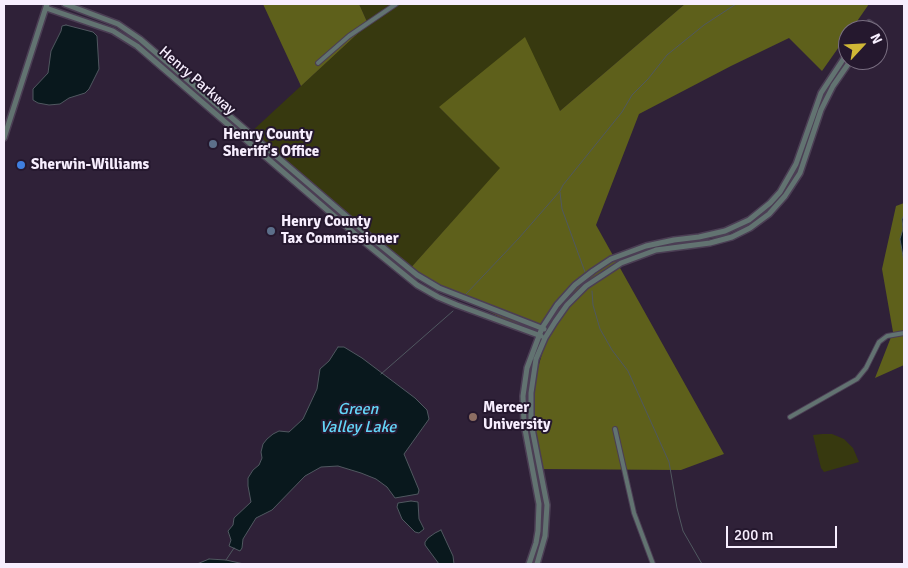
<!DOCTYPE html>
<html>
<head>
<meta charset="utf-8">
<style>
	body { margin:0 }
	#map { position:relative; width:908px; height:568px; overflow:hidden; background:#2f2138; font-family:Signika,sans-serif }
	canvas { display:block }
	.frame { position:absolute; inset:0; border:5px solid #f7eefe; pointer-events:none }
	.north { position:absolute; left:838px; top:20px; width:50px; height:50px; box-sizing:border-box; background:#25182e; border:1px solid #796e81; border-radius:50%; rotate:65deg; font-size:14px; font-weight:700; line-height:20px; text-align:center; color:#f7eefe }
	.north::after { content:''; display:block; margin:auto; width:18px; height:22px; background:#d0b736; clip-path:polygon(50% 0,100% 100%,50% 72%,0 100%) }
	.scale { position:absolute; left:726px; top:526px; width:111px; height:22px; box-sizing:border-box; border:2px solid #f7eefe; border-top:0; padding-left:6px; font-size:15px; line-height:18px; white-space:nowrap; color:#f7eefe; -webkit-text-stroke:4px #25182e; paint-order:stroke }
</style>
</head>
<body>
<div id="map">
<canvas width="908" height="568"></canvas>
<div class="frame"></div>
<div class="north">N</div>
<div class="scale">200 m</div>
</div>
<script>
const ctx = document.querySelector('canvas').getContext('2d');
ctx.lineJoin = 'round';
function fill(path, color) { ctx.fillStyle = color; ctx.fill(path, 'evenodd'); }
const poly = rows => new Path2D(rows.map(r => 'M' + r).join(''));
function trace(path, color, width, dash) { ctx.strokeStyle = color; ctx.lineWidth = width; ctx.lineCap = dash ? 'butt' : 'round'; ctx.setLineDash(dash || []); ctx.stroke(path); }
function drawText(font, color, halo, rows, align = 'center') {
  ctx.font = font + ' Signika,sans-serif'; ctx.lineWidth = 4; ctx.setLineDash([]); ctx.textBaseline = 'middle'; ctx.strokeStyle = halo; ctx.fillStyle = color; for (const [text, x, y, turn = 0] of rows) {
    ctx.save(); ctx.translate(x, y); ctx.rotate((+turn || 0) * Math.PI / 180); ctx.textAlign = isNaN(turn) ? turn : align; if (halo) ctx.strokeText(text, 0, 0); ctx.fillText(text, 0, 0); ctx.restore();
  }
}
fill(poly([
	[359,4,685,4,560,111,439,107,501,168,408,271,250,133,368,24],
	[822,434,832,434,844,439,853,448,859,462,824,472,821,468,813,435]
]), '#37390f');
fill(poly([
	[263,4,359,4,368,24,301,86],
	[685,4,869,4,851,30,848,30,848,34,822,71,789,38,731,66,639,114,596,225,724,454,681,470,537,469,527,406,546,340,408,271,500,168,439,107,525,37,560,111],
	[904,203,904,365,875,378,893,332,882,269,896,206]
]), '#5e601b');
const water = poly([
	[66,25,93,32,97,36,99,69,89,89,85,93,69,98,60,104,49,105,38,103,33,100,33,89,48,73,51,51,61,31,62,26,66,25],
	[904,215,904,262,900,239,903,229,902,219,904,215],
	[338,347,344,347,362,358,415,398,427,410,429,419,404,454,419,490,418,494,395,498,387,487,376,479,361,473,338,466,321,467,305,476,272,510,256,518,243,539,242,548,240,551,229,546,231,540,228,531,233,525,234,518,251,502,248,486,248,478,253,470,259,465,262,458,261,452,263,444,267,439,273,434,279,431,289,432,303,419,317,389,320,369,329,361,338,347],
	[411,501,418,502,419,519,424,529,419,533,415,532,402,519,397,507,398,503,411,501],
	[441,530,453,556,454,564,439,564,425,545,425,542,428,538,435,533,441,530],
	[209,559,226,560,244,564,197,564,209,559]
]);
fill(water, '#09181d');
trace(water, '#505860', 1);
trace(poly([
	[560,192,562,209,585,272],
	[592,291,593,305,600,329,612,350,628,371,669,462,677,508,683,531,702,564],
	[466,294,519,238,560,191,563,185,622,112,632,95,648,79,667,55,704,25,736,4],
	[381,374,453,311],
	[226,560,234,548]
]), '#505860', 1);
const minor = poly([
	[318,63,349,36,396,4],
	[790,417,857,379,866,368,879,342,887,336,904,333],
	[615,429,634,513,653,564]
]);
const tertiary = poly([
	[65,4,118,24,140,39,374,240,417,275,439,288,544,329],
	[46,8,113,31,137,46,369,246,417,285,438,297,457,305,541,336],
	[864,30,869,23,875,27,873,30],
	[4,138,47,4],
	[529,564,536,543,538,531,539,504,524,424,523,396,527,368,542,328,557,305,575,285,593,271,611,259,646,246,674,240,699,237,725,231,749,220,770,203,780,192,796,164,821,93,848,52],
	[537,564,545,536,547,505,531,423,531,393,536,359,545,338,555,322,567,305,586,286,621,263,656,250,710,243,732,237,750,228,769,214,785,196,800,173,821,110,833,86,851,60]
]);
trace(minor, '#4b3e54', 6);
trace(tertiary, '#4b3e54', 8);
trace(minor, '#627371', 4);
trace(tertiary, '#627371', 5);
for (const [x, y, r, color] of [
	[213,144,5,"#5c6f8a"],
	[21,165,5,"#3f7fe0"],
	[271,231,5,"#5c6f8a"],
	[473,417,5,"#8d6e63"]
]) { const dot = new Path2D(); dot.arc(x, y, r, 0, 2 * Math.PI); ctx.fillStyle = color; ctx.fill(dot); trace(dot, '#25182e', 2); }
drawText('15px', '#f7eefe', '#25182e', [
	["Henry Parkway",197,81,41]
]);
drawText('bold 15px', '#f7eefe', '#25182e', [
	["Henry County",223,135],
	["Sheriff's Office",223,152],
	["Sherwin-Williams",31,165],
	["Henry County",281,222],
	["Tax Commissioner",281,239],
	["Mercer",483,408],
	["University",483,425]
], 'left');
drawText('italic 16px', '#64d6f9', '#25182e', [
	["Green",358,410],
	["Valley Lake",358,428]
]);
</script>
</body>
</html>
